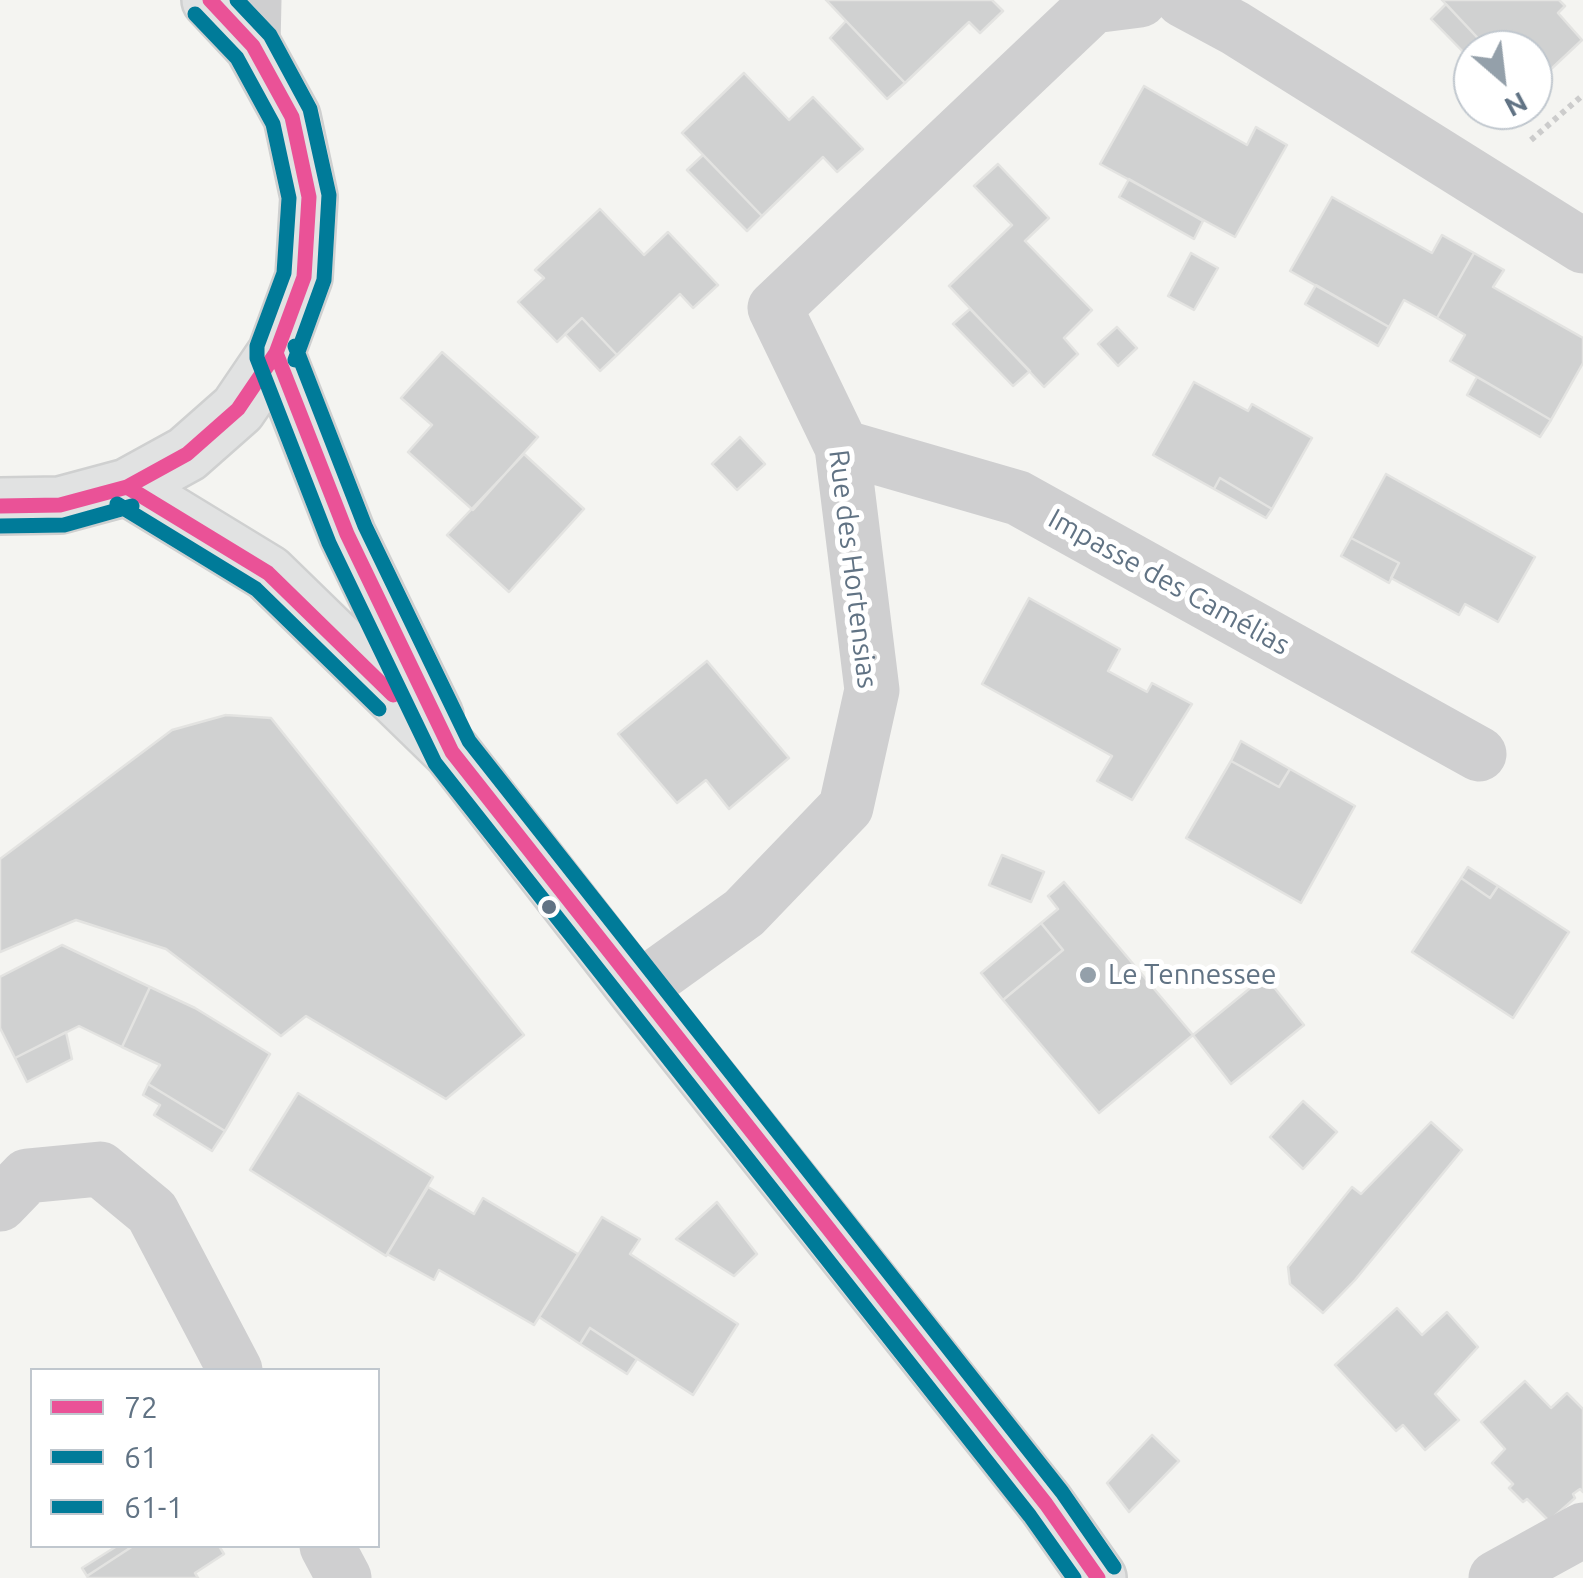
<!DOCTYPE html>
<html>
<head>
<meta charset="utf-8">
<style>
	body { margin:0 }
	#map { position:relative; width:1583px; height:1578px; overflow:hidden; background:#f4f4f1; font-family:Ubuntu,sans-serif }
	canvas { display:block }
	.legend { position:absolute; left:30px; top:1368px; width:350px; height:180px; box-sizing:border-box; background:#fff; border:2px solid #c0c7ce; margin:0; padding:12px 18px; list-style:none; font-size:30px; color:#617384 }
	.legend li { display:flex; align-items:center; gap:20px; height:50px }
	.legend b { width:50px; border:2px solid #c0c7ce }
	.north { position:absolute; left:1453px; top:30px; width:100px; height:100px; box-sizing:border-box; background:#fff; border:2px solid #c0c7ce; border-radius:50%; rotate:152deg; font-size:28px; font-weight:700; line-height:40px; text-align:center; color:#617384 }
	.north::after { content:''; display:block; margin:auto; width:35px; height:45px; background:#94a0aa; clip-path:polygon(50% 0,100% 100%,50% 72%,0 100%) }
</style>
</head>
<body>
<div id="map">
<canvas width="1583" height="1578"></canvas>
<ul class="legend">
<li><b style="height:12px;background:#ea5297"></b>72</li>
<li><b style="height:12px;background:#007b99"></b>61</li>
<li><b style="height:12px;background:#007b99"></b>61-1</li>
</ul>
<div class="north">N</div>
</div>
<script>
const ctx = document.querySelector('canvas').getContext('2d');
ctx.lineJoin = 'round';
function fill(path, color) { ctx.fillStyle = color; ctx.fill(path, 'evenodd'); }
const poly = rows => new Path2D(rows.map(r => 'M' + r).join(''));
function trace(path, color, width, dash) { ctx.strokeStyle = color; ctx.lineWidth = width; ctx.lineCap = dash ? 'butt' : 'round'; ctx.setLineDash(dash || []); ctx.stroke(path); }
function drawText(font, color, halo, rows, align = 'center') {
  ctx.font = font + ' Ubuntu,sans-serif'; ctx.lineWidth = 10; ctx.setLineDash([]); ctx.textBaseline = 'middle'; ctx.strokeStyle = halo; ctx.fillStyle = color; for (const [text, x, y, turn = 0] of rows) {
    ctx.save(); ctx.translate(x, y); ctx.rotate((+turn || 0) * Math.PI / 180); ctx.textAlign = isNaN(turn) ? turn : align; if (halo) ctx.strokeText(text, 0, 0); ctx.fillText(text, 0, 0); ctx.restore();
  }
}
const building = poly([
	[826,0,992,0,1003,11,980,33,969,22,905,83,826,0],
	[1442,0,1559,0,1565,6,1558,13,1582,40,1533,86,1533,50,1489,50,1442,0],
	[1446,4,1489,50,1473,50,1473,62,1431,19,1446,4],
	[846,21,905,83,887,99,830,38,846,21],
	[744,73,789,120,813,97,863,149,837,172,823,157,762,216,682,133,744,73],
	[1144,86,1247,145,1256,127,1287,145,1235,237,1100,164,1144,86],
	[703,155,762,216,747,231,687,170,703,155],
	[998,164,1049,218,1025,241,1092,310,1064,338,1078,354,1044,387,949,286,1012,225,974,186,998,164],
	[1129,179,1203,221,1194,239,1119,197,1129,179],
	[1332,197,1432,253,1442,235,1474,253,1437,318,1404,300,1389,327,1290,271,1332,197],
	[600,209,644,255,668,232,718,285,693,308,680,294,617,355,582,318,557,342,518,302,544,278,535,270,600,209],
	[1191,253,1218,268,1194,310,1168,296,1191,253],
	[1474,253,1504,270,1493,287,1583,338,1583,363,1551,420,1450,361,1465,335,1437,318,1474,253],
	[1316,285,1389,327,1378,346,1305,304,1316,285],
	[970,309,1030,371,1013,386,953,324,970,309],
	[582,318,617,355,600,371,565,334,582,318],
	[1117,327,1137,348,1118,366,1098,344,1117,327],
	[442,352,538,437,473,510,408,452,432,425,401,398,442,352],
	[1477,377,1551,420,1540,437,1467,395,1477,377],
	[1194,382,1248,411,1252,404,1312,438,1272,509,1220,478,1214,489,1153,455,1194,382],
	[740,437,765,464,737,490,712,464,740,437],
	[524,454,584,509,509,592,447,535,524,454],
	[1386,474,1535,557,1498,622,1465,604,1459,615,1391,578,1399,563,1351,538,1386,474],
	[1220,478,1272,509,1266,518,1214,489,1220,478],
	[1351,538,1399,563,1389,583,1341,556,1351,538],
	[1029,598,1120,649,1108,671,1147,692,1152,683,1192,704,1132,800,1097,781,1112,756,982,684,1029,598],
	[707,661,789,758,729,809,706,780,677,803,618,734,707,661],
	[226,715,271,718,524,1035,446,1099,306,1016,281,1036,166,949,76,920,0,952,0,859,172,730,226,715],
	[1241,741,1290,769,1279,787,1231,761,1241,741],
	[1231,761,1279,787,1290,769,1355,806,1301,903,1186,838,1231,761],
	[1002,855,1044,872,1031,902,989,885,1002,855],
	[1468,867,1498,886,1490,898,1461,878,1468,867],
	[1461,878,1490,898,1498,886,1569,932,1513,1018,1412,952,1461,878],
	[1064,882,1193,1035,1099,1113,1003,1000,1063,950,1041,923,1058,909,1048,896,1064,882],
	[1041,923,1063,950,1003,1000,981,973,1041,923],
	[62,945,150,987,122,1047,79,1026,15,1058,0,1028,0,977,62,945],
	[1265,976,1304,1025,1231,1084,1193,1035,1265,976],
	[150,987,195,1008,270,1054,225,1131,148,1084,160,1065,122,1047,150,987],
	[66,1032,72,1059,27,1082,15,1058,66,1032],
	[148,1084,225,1131,212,1151,154,1115,160,1105,143,1095,148,1084],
	[298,1093,433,1177,386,1256,250,1170,298,1093],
	[1303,1101,1337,1132,1303,1169,1270,1137,1303,1101],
	[1431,1122,1462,1150,1355,1280,1323,1313,1290,1284,1288,1267,1352,1187,1361,1194,1431,1122],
	[428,1187,474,1214,483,1198,578,1254,534,1325,439,1270,434,1280,387,1254,428,1187],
	[717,1202,757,1254,734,1276,676,1239,717,1202],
	[602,1217,640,1239,630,1254,738,1324,693,1395,590,1328,580,1344,539,1317,602,1217],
	[1397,1308,1422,1335,1447,1312,1478,1347,1435,1394,1459,1420,1425,1450,1403,1425,1396,1431,1335,1365,1397,1308],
	[590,1328,637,1359,627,1374,580,1344,590,1328],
	[1525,1381,1551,1408,1567,1393,1583,1409,1583,1492,1580,1489,1573,1494,1575,1498,1549,1521,1527,1499,1523,1502,1509,1488,1513,1484,1492,1463,1505,1449,1481,1422,1525,1381],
	[1152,1435,1179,1461,1129,1512,1107,1483,1152,1435],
	[117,1546,133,1546,87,1576,82,1568,117,1546],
	[133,1546,219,1546,224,1554,195,1573,198,1578,88,1578,87,1576,133,1546]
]);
fill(building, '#d0d1d1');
trace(building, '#e3e3e1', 2.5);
const major = poly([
	[276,353,347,534,435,716],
	[127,487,268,573,452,752,637,990,1046,1504,1098,1578],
	[0,506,60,505,127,487,187,454,238,409,276,353,304,277,309,197,292,117,253,46,210,0]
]);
trace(major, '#cfd0d0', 60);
trace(poly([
	[1531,140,1583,95]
]), '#ccc', 6, [5, 5]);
trace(poly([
	[1183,0,1235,28,1583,246],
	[253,46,254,0],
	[842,447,1018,498,1479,754],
	[637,990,744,913,846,807,872,690,842,447,775,308,1093,6,1140,0],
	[0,1204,27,1176,100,1169,152,1212,235,1370],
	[327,1546,344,1578],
	[1496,1578,1583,1530]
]), '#cfcfd0', 55);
trace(major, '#e1e2e2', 55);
trace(poly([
	[276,353,347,534,452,752,1046,1504,1098,1578],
	[127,487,268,573,393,695],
	[0,506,60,505,127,487,187,454,238,409,276,353,304,277,309,197,292,117,253,46,210,0]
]), '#ea5297', 15);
trace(poly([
	[195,14,237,58,273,124,289,198,284,273,257,346,257,358,329,543,435,763,1030,1516,1074,1578],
	[117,504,256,589,379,709],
	[0,526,64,525,132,506]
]), '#007b99', 15);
trace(poly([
	[237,0,270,35,310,109,329,195,324,280,295,360],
	[295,346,365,526,469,741,1062,1492,1114,1567]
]), '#007b99', 15);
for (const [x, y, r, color] of [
	[549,907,9,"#617384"],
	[1088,975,10,"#94a0aa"]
]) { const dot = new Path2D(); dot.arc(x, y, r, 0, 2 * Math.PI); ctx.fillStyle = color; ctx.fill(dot); trace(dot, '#fff', 4); }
drawText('28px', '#617384', '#fff', [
	["Rue des Hortensias",853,569,83],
	["Impasse des Camélias",1169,582,29]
]);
drawText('28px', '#617384', '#fff', [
	["Le Tennessee",1108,975]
], 'left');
</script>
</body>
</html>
